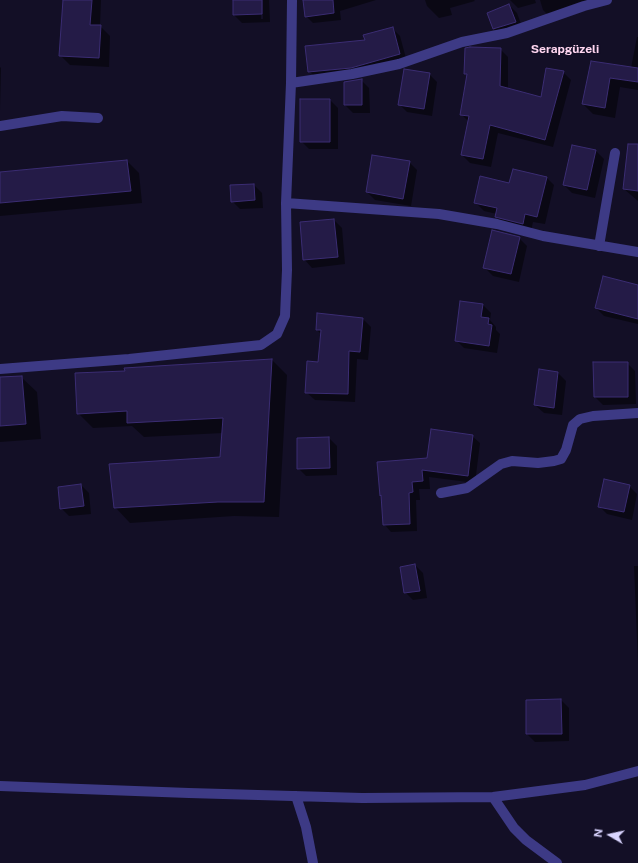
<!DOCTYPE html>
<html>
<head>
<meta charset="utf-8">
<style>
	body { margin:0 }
	#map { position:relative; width:638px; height:863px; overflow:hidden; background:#130f26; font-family:"Public Sans",sans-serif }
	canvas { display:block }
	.north { position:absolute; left:590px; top:815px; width:40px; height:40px; -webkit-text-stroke:3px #130f26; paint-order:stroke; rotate:279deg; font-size:11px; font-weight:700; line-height:16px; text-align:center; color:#d9d4ff }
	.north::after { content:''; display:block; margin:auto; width:14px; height:18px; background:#d9d4ff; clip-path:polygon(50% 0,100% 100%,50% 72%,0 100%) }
</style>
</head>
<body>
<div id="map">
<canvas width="638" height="863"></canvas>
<div class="north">N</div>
</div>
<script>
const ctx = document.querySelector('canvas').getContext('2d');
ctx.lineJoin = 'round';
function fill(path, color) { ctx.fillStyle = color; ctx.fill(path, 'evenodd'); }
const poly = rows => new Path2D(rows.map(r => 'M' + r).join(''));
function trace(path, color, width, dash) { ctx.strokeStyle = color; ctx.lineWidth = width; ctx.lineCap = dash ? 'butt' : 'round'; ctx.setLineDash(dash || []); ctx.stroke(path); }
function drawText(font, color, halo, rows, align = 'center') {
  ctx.font = font + ' "Public Sans",sans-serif'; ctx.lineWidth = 3.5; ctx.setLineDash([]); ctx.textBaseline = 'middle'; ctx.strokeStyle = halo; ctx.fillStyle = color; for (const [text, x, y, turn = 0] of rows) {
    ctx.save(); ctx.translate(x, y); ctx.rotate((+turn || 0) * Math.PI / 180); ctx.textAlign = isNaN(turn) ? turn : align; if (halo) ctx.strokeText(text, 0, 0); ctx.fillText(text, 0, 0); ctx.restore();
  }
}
fill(poly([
	[64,0,101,0,100,26,110,36,109,67,70,65,60,55],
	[234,0,261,0,261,19,263,19,263,0,269,0,270,22,242,23,234,15],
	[304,0,376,0,340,11,341,20,313,23,306,16],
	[425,0,474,0,475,1,450,8,452,15,439,18,427,6],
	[510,0,535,0,536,3,518,8],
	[540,0,603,0,551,18,543,10],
	[509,5,517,13,523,30,502,37,494,29],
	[392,28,400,36,407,62,317,79,309,71],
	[637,37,638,37,638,90,620,87,615,118,593,114,583,104,592,62,631,68],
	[500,49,508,57,508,89,542,98,563,72,571,80,553,147,498,133,491,167,470,163,462,155,469,122,461,114,468,76,465,73],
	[0,67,1,68,0,110],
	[429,74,437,82,432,116,407,112,399,104],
	[361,80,369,88,370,113,353,113,345,105,345,83],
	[330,100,338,108,338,149,309,149,301,141],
	[573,146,596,151,604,159,595,198,572,193,564,185],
	[638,155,638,201,624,189],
	[127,161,139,173,142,203,0,216,0,172],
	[409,162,417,170,411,206,375,200,367,192],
	[546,177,554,185,545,224,533,222,531,231,504,225,496,217,497,214,484,211,476,203,510,184],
	[254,185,262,193,263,208,240,209,232,201],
	[334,220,342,228,345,264,312,268,304,259],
	[519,238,527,246,519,282,493,276,485,268],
	[638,286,638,324,604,316,596,308],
	[483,305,491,313,490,320,496,327,496,330,500,334,497,353,464,348,456,340],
	[318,314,363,319,371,327,368,360,357,359,355,402,315,400,306,392,319,363,322,335,317,330],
	[272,360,287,375,279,517,234,516,130,523,115,507,221,457,223,433,144,437,132,426,93,428,78,413],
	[627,363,635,371,636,404,603,405,595,397],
	[558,373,566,381,562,415,544,413,535,405],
	[21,377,37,392,41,439,0,442,0,378],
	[472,436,480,443,475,483,429,477,430,489,419,489,420,500,416,500,417,531,391,532,384,524,427,458],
	[329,438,337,446,337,475,306,476,298,468],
	[81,485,89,493,91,514,69,516,61,508],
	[629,486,637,494,632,520,607,514,599,506],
	[415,565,423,573,427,598,413,600,405,592],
	[634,566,638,566,638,664],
	[561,700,569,708,569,741,535,742,527,734]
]), '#0007');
const building = poly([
	[63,0,92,0,90,25,101,25,99,58,59,56,63,0],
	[233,0,262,0,262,14,233,15,233,0],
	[303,0,333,0,334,13,305,17,303,0],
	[509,4,516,22,493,29,487,13,509,4],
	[393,27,400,54,351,68,308,72,305,46,365,40,363,35,393,27],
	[470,47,501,48,500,86,541,97,546,68,564,71,545,140,490,125,483,159,461,155,469,116,460,115,467,74,464,74,465,48,470,47],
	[591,61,638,68,638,82,610,78,605,108,582,104,591,61],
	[404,69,430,73,424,109,398,105,404,69],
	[362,79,362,105,344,105,344,82,362,79],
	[300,99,330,99,330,142,300,142,300,99],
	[628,144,638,144,638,191,623,189,628,144],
	[572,145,596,150,587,190,563,185,572,145],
	[372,155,410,161,403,199,366,192,372,155],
	[127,160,131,191,0,203,0,172,127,160],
	[513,169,547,177,537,217,525,214,523,224,495,217,497,208,474,203,480,176,509,183,513,169],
	[254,184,255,200,231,202,230,185,254,184],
	[334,219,338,257,303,260,300,222,334,219],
	[492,230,520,237,511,274,483,268,492,230],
	[603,276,638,285,638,319,595,308,603,276],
	[460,301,483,304,481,317,489,318,488,324,492,325,489,346,455,341,460,301],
	[317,313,363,318,360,352,349,351,348,394,305,393,307,361,318,362,321,330,316,330,317,313],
	[272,359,264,502,218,502,114,508,109,464,220,457,223,418,127,423,127,411,77,414,75,373,125,371,124,368,272,359],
	[593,362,628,362,628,397,594,397,593,362],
	[539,369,558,372,554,408,534,405,539,369],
	[22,376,26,424,0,426,0,377,22,376],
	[431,429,473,435,468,476,422,470,423,481,412,482,413,492,409,493,410,524,383,525,381,495,380,496,377,462,427,458,431,429],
	[329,437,330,468,297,469,297,438,329,437],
	[604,479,630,485,624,512,598,507,604,479],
	[81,484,84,506,60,509,58,487,81,484],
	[415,564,420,591,404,593,400,567,415,564],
	[561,699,562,734,526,734,526,700,561,699]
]);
fill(building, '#241b47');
trace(building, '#3b2d73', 1);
trace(poly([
	[291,83,352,74,399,64,462,42,507,33,584,6,607,0],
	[0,126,62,116,98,118],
	[286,203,439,214,497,224,543,236,638,252],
	[599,246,615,153],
	[0,369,129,359,261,345,277,334,285,316,287,270,286,203,291,83,292,0],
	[441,493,467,488,501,464,512,461,538,463,554,461,561,459,566,450,573,425,580,419,593,416,638,413],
	[0,786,189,793,362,798,493,797,585,785,638,771],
	[296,796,306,827,313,863],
	[493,797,514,828,526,840,557,863]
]), '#3d3a85', 10);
drawText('bold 12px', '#ffd6f0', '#130f26', [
	["Serapgüzeli",565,49]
]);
</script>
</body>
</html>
